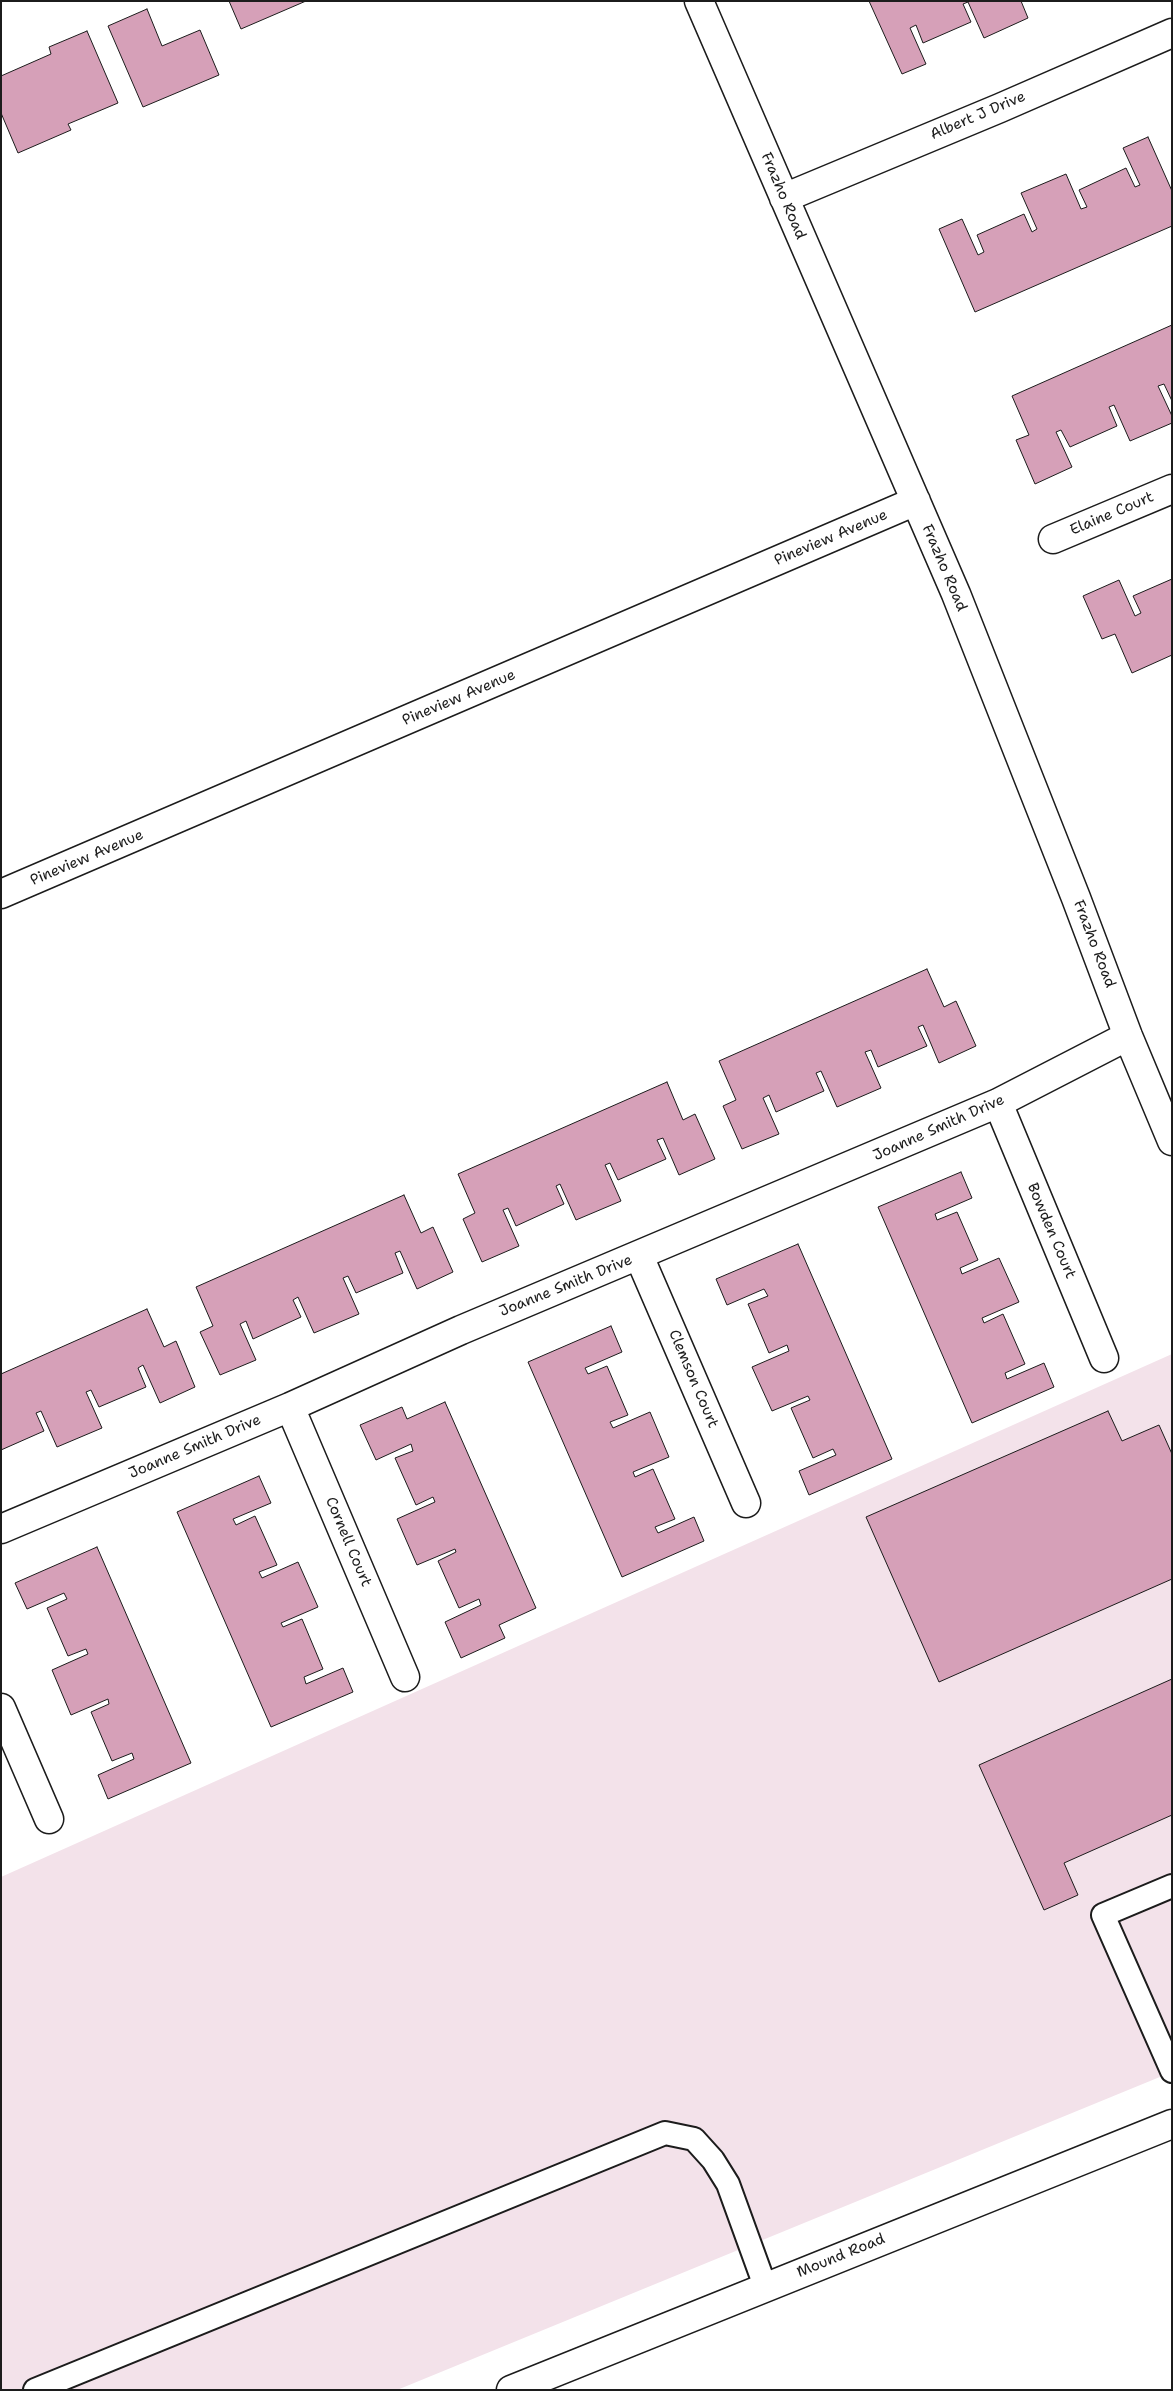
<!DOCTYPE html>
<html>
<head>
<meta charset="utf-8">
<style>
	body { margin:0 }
	#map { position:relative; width:1173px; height:2391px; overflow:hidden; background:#fff; font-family:"Shantell Sans",sans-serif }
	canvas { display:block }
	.frame { position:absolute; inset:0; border:2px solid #1c1c1c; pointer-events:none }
</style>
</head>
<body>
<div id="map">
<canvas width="1173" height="2391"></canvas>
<div class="frame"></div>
</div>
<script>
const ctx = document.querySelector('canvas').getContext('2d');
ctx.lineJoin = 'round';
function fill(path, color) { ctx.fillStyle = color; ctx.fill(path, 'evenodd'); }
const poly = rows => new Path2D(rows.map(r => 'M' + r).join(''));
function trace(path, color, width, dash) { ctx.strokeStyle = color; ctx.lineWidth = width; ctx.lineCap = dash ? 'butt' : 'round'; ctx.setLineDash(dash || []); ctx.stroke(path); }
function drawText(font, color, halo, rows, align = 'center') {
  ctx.font = font + ' "Shantell Sans",sans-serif'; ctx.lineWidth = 4; ctx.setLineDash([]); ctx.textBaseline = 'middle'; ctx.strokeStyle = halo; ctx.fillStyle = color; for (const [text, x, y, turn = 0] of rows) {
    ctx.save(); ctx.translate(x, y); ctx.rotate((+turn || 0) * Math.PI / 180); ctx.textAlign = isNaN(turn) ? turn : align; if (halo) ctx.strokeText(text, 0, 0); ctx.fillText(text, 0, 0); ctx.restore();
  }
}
fill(poly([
	[1172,1354,1172,2072,397,2390,1,2390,1,1877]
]), '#f3e2ea');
const building = poly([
	[229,1,306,1,241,29,229,1],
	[869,1,1021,1,1028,18,984,38,968,2,963,4,971,22,923,43,916,25,910,28,926,64,902,74,869,1],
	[147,9,162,46,200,30,219,75,143,107,108,26,147,9],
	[87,31,118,103,68,124,71,130,18,153,1,113,1,76,51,54,49,47,87,31],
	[1148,137,1172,191,1172,226,975,312,939,229,962,219,978,255,984,252,977,235,1024,214,1032,232,1037,229,1021,193,1066,174,1081,209,1087,207,1079,190,1126,168,1135,187,1140,185,1123,148,1148,137],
	[1172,325,1172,401,1164,384,1158,386,1172,416,1172,423,1130,441,1114,405,1109,407,1117,426,1070,447,1061,430,1056,432,1072,467,1035,484,1016,440,1029,435,1012,396,1172,325],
	[1172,579,1172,655,1132,673,1115,634,1102,639,1083,596,1119,580,1135,616,1141,613,1133,596,1172,579],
	[927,969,944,1007,956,1001,976,1046,939,1063,923,1025,918,1027,927,1046,878,1067,871,1050,865,1052,881,1088,837,1107,821,1071,816,1073,824,1091,776,1112,769,1095,763,1098,779,1134,742,1149,723,1106,736,1100,719,1061,927,969],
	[667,1082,683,1120,695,1114,715,1159,679,1175,663,1138,657,1140,666,1159,618,1180,610,1163,605,1165,621,1201,576,1220,560,1184,556,1186,564,1204,516,1226,508,1208,503,1210,519,1246,482,1262,463,1219,475,1213,458,1174,667,1082],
	[961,1172,972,1198,935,1214,937,1220,957,1212,978,1260,960,1268,962,1274,999,1258,1019,1302,982,1318,984,1323,1003,1314,1025,1364,1005,1373,1007,1379,1044,1363,1054,1387,972,1423,878,1207,961,1172],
	[404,1195,421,1233,433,1227,453,1272,417,1289,400,1251,395,1253,403,1273,356,1293,348,1276,343,1278,359,1314,314,1333,298,1297,293,1300,301,1317,253,1339,246,1321,240,1324,256,1360,220,1375,200,1332,213,1326,196,1287,404,1195],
	[798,1244,892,1459,809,1495,799,1471,836,1455,833,1449,813,1458,791,1408,810,1400,808,1396,772,1411,752,1367,789,1351,787,1345,769,1353,748,1304,768,1296,764,1289,727,1305,716,1279,798,1244],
	[147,1309,164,1347,176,1341,195,1387,160,1403,143,1365,138,1368,146,1387,99,1407,91,1390,86,1392,102,1428,57,1447,41,1411,36,1413,44,1431,1,1450,1,1374,147,1309],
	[611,1326,622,1352,585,1368,588,1374,607,1366,628,1415,610,1422,613,1428,650,1412,669,1457,633,1472,635,1477,653,1469,675,1519,655,1527,658,1533,694,1517,704,1541,622,1577,528,1362,611,1326],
	[445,1402,536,1608,499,1625,505,1638,461,1658,445,1622,481,1605,479,1599,459,1608,438,1561,456,1552,455,1549,417,1565,397,1519,435,1502,433,1497,416,1505,395,1458,413,1451,411,1444,376,1460,360,1425,402,1407,407,1419,445,1402],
	[1108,1411,1122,1441,1159,1425,1172,1454,1172,1579,939,1682,866,1517,1108,1411],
	[259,1476,271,1503,233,1519,236,1525,255,1516,277,1565,259,1572,262,1578,298,1562,318,1607,281,1623,283,1627,302,1619,323,1669,304,1677,306,1684,343,1668,353,1692,271,1727,177,1512,259,1476],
	[97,1547,191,1763,108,1799,98,1775,134,1759,132,1753,112,1761,91,1712,109,1704,108,1699,71,1715,52,1670,88,1654,86,1649,68,1656,47,1608,67,1599,64,1593,27,1609,15,1583,97,1547],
	[1172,1679,1172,1815,1064,1863,1078,1895,1044,1910,979,1765,1172,1679]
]);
fill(building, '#d6a0b8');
trace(building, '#1c1c1c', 1);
const service = poly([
	[1172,1886,1103,1915,1172,2071],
	[35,2390,665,2133,694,2139,713,2160,728,2184,765,2286]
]);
const minor = poly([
	[699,1,956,594,1076,898,1128,1036,1172,1141],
	[784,198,1000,108,1172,33],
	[1053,539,1172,489],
	[1,894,916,501],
	[998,1103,1104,1358],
	[639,1256,746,1503],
	[290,1407,405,1677],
	[1,1529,290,1407,461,1330,998,1103,1128,1036],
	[1,1708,49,1819]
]);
const tertiary = poly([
	[511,2390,1172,2124]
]);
trace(service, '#1c1c1c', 26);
trace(minor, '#1c1c1c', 31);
trace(tertiary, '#1c1c1c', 31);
trace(service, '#fff', 22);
trace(minor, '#fff', 28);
trace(tertiary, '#fff', 28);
drawText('15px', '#1c1c1c', '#fff', [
	["Albert J Drive",978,116,-23],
	["Frazho Road",783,196,67],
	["Elaine Court",1112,514,-23],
	["Pineview Avenue",831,538,-23],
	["Frazho Road",944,568,67],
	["Pineview Avenue",459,698,-23],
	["Pineview Avenue",87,858,-23],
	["Frazho Road",1094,944,69],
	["Joanne Smith Drive",939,1128,-24],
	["Bowden Court",1051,1231,67],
	["Joanne Smith Drive",566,1286,-22],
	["Clemson Court",693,1379,67],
	["Joanne Smith Drive",195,1447,-23],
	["Cornell Court",348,1542,67],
	["Mound Road",841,2256,-22]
]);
</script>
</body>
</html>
